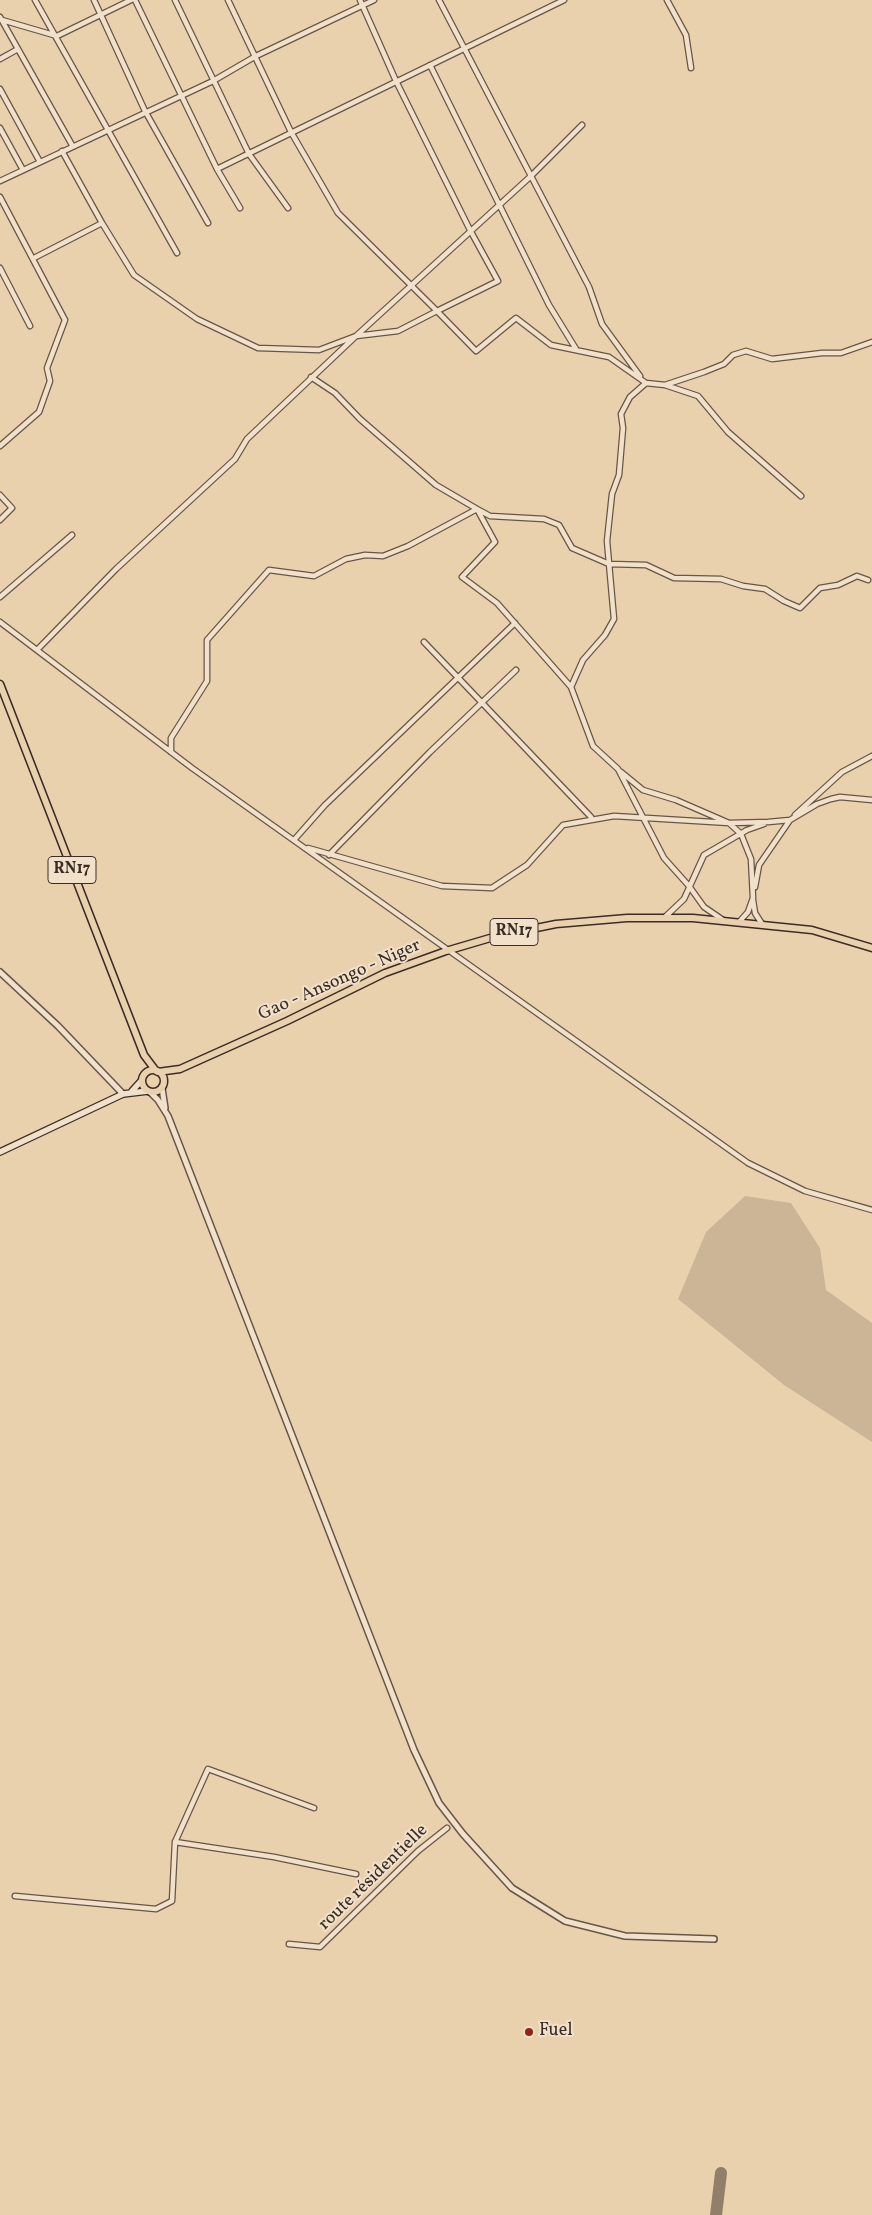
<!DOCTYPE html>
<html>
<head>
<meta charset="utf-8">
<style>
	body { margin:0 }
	canvas { display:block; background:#ead1ae }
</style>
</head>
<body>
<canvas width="872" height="2215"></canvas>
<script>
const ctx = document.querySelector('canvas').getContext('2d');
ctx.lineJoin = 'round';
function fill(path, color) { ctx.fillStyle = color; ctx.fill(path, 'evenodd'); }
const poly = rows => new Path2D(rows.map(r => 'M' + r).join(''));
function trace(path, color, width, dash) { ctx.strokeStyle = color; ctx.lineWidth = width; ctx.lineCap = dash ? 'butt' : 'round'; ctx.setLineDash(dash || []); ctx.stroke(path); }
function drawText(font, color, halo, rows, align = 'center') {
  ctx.font = font + ' Vollkorn,serif'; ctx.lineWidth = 4; ctx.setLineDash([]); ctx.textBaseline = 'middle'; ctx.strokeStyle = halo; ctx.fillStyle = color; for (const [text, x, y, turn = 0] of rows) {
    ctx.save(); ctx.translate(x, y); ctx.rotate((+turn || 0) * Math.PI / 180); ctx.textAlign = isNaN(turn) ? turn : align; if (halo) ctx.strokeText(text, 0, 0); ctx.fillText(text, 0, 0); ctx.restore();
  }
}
fill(poly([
	[745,1196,791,1203,820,1248,826,1290,872,1323,872,1442,784,1385,678,1299,706,1232]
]), '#ccb597');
trace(poly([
	[716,2215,721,2173]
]), '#927f6a', 12);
const minor = poly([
	[35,0,177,253],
	[94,0,145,111,208,223],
	[135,0,217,169,240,208],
	[175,0,249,154,288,208],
	[228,0,291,132,338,213,437,311,498,281,470,230,396,81,360,0],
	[439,0,589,287,602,324,640,376],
	[667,0,686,35,691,68],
	[0,17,72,145],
	[2,20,57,36,131,0],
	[0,59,18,49],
	[430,65,549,305,576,349],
	[0,89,40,162],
	[0,128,23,170],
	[62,151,102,223],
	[217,169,564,0],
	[0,181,213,81,256,56,374,0],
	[0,197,65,320,47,368,50,381,39,412,0,446],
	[34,258,102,223,134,275,197,319,258,348,319,350,356,336,531,176,582,125],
	[0,268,30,326],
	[311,377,335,393,360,419,436,485,477,509,495,542,462,577,497,603,571,687],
	[646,383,630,397,621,414,623,428,619,475,612,494,607,541,614,619,605,635,583,660,571,687,593,746,618,769,664,858,689,886,704,907,723,920],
	[665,385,704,372,724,364,733,355,746,351,772,359,822,353,841,353,872,342],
	[0,495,12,508,0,520],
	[0,597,72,535],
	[0,622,192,768,748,1163,805,1191,872,1210],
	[424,642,591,817],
	[37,650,116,569,235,459,247,439,356,336,398,331,437,311,476,351,516,318,551,345,609,357,646,383,665,385,698,396,728,432,801,496],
	[171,752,171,738,207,681,207,640,269,570,314,576,346,559,365,555,383,556,408,546,477,509,490,516,544,519,559,525,572,548,609,564,646,565,674,578,721,579,743,586,765,589,784,601,800,608,820,588,838,585,857,576,868,580],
	[621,772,643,790,676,800,729,823,741,834,751,859,753,898,748,912,739,922],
	[795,815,842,772,872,756],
	[294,840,325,805,515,623],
	[308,848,442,886,492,888,527,865,563,825,614,816,729,823,768,822,790,820,817,804,831,799,840,797,872,800],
	[329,855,430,752,516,670],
	[755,887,759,865,790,820],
	[753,900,755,913,762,924],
	[664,918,684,899,704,855,747,830,764,824],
	[175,1842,208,1769,314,1808],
	[15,1896,156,1909,172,1901,175,1842,274,1857,356,1874],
	[289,1944,320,1947,418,1851,447,1828]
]);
const tertiary = poly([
	[0,972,58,1026,123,1094],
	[162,1088,165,1108],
	[150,1092,158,1100,168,1116,414,1750,439,1803,463,1834,512,1888,565,1921,625,1936,714,1939]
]);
const secondary = poly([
	[132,1091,142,1080],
	[0,1152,123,1094,148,1091]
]);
const primary = poly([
	[0,684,144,1055,156,1071],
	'142 1081a11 11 0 1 1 22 0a11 11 0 1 1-22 0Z',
	[158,1072,180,1069,287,1021,385,973,446,951,497,936,556,924,627,918,693,918,812,930,872,948]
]);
trace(minor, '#675647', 7);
trace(tertiary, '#675647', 8);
trace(secondary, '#3b2d25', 8);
trace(primary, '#3b2d25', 9);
trace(minor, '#f1e1ca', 4.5);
trace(tertiary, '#f1e1ca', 5);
trace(secondary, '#f1e1ca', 5.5);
trace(primary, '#ead1ae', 6);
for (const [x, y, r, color] of [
	[529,2032,5,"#8f2418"]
]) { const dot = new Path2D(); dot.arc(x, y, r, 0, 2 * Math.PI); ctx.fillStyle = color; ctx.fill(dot); trace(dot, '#f1e1ca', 2); }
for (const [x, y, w] of [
	[72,870,48],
	[514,932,48]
]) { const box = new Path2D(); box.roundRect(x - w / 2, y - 13.5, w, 27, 4); ctx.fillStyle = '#f1e1ca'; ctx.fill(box); trace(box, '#3b2d25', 1); }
drawText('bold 16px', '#3b2d25', null, [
	["RN17",72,870],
	["RN17",514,932]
]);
drawText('18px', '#3b2d25', '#f1e1ca', [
	["Gao - Ansongo - Niger",340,981,-24],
	["route résidentielle",374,1878,-44]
]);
drawText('18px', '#3b2d25', '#f1e1ca', [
	["Fuel",539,2032]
], 'left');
</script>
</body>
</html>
